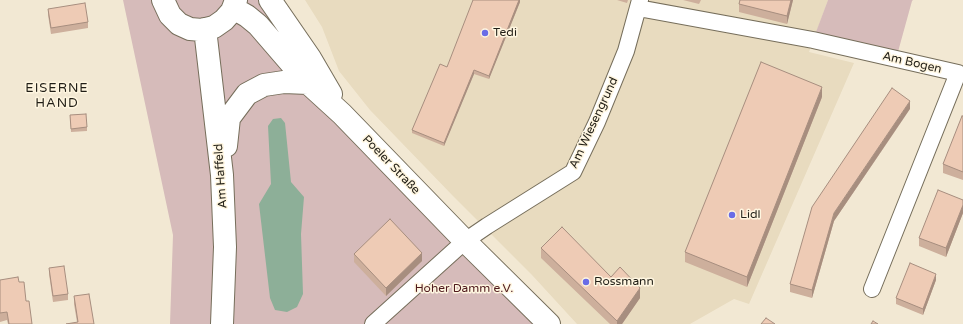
<!DOCTYPE html>
<html>
<head>
<meta charset="utf-8">
<style>
	body { margin:0 }
	canvas { display:block; background:#f2e8d3 }
</style>
</head>
<body>
<canvas width="963" height="324"></canvas>
<script>
const ctx = document.querySelector('canvas').getContext('2d');
ctx.lineJoin = 'round';
function fill(path, color) { ctx.fillStyle = color; ctx.fill(path, 'evenodd'); }
const poly = rows => new Path2D(rows.map(r => 'M' + r).join(''));
function trace(path, color, width, dash) { ctx.strokeStyle = color; ctx.lineWidth = width; ctx.lineCap = dash ? 'butt' : 'round'; ctx.setLineDash(dash || []); ctx.stroke(path); }
function drawText(font, color, halo, rows, align = 'center') {
  ctx.font = font + ' "Varela Round",sans-serif'; ctx.lineWidth = 3; ctx.setLineDash([]); ctx.textBaseline = 'middle'; ctx.strokeStyle = halo; ctx.fillStyle = color; for (const [text, x, y, turn = 0] of rows) {
    ctx.save(); ctx.translate(x, y); ctx.rotate((+turn || 0) * Math.PI / 180); ctx.textAlign = isNaN(turn) ? turn : align; if (halo) ctx.strokeText(text, 0, 0); ctx.fillText(text, 0, 0); ctx.restore();
  }
}
fill(poly([
	[305,0,828,0,809,52,854,63,749,304,734,299,690,324,577,324,532,275,453,196,370,110,339,71,322,27]
]), '#e8dbbf');
fill(poly([
	[123,0,270,0,343,114,549,324,170,324,173,235],
	[828,0,913,0,912,1,896,59,813,40]
]), '#d6bbba');
fill(poly([
	[281,118,285,123,291,182,304,197,301,234,303,294,297,307,287,312,275,310,270,298,259,204,271,184,268,126,273,119]
]), '#8daf98');
const street = poly([
	[638,8,813,40,958,73,872,289],
	[373,324,465,241,487,226,573,172,597,122,626,51,640,0]
]);
const secondary = poly([
	[163,0,170,15,179,24,190,29,202,30,214,27,224,20,232,11,236,0],
	[270,0,310,58,331,94],
	[233,8,247,16,258,25,308,83,342,114,465,241,549,324],
	[205,29,222,175,225,247,222,324],
	[226,146,229,118,247,94,264,85,284,82,308,83]
]);
trace(street, '#766e5b', 18);
trace(secondary, '#766e5b', 24);
trace(street, '#fff', 16);
trace(secondary, '#fff', 22);
fill(poly([
	[520,0,520,2,489,79,474,74,444,146,412,133,412,130,447,67],
	[617,0,628,0,627,3],
	[683,0,701,0,699,4],
	[793,0,787,24,739,12,739,4],
	[48,9,88,22,88,28,51,34,48,15],
	[822,97,747,287,685,262,685,252],
	[910,109,834,221,812,298,790,292,790,284],
	[70,115,87,127,87,131,71,132],
	[963,116,963,180,943,173,943,164],
	[963,200,963,213,946,257,919,246,919,238],
	[541,248,611,277,640,298,622,324,610,324,541,258],
	[354,254,422,261,386,296,354,262],
	[49,268,68,294,68,300,53,302,49,274],
	[0,280,19,282,26,301,32,324,8,324,7,320,0,322],
	[936,280,923,315,896,304,896,298],
	[74,296,94,324,77,322,74,304]
]), '#cdaf9c');
fill(poly([
	[519,0,520,0,520,2,489,79,489,76],
	[791,0,793,0,787,24,787,16],
	[474,70,474,74,444,146,444,143],
	[822,87,822,97,747,287,747,277],
	[910,101,910,109,834,221,812,298,812,290,834,213],
	[963,205,963,213,946,257,946,248],
	[422,253,422,261,386,296,386,288],
	[936,274,936,280,923,315,923,309],
	[640,288,640,298,622,324,617,324,617,321]
]), '#a78e7f');
const building = poly([
	[473,0,519,0,489,76,474,70,444,143,412,130,440,64,447,67,473,0],
	[740,0,791,0,787,16,739,4,740,0],
	[85,3,88,22,51,28,48,9,85,3],
	[761,62,822,87,747,277,685,252,761,62],
	[892,88,910,101,834,213,812,290,790,284,812,207,892,88],
	[86,114,87,127,71,129,70,115,86,114],
	[962,116,963,116,963,172,943,164,962,116],
	[938,190,963,200,963,205,946,248,919,238,938,190],
	[390,219,422,253,386,288,354,254,390,219],
	[562,227,611,277,620,267,640,288,617,321,541,248,562,227],
	[910,263,936,274,923,309,896,298,910,263],
	[64,266,68,294,53,296,49,268,64,266],
	[18,277,19,282,24,282,26,301,29,301,32,324,9,324,7,312,0,313,0,280,18,277],
	[89,294,94,324,66,324,78,322,74,296,89,294],
	[766,318,775,324,761,324,766,318],
	[873,321,878,324,871,324,873,321]
]);
fill(building, '#eecbb5');
trace(building, '#a78e7f', 1);
for (const [x, y, r, color] of [
	[485,33,4,"#6a6ce6"],
	[732,215,4,"#6a6ce6"],
	[586,282,4,"#6a6ce6"]
]) { const dot = new Path2D(); dot.arc(x, y, r, 0, 2 * Math.PI); ctx.fillStyle = color; ctx.fill(dot); trace(dot, '#fff6e0', 1.5); }
drawText('12px', '#211e16', '#fff6e0', [
	["Tedi",493,33],
	["Lidl",740,215],
	["Rossmann",594,282]
], 'left');
drawText('12px', '#211e16', '#fff6e0', [
	["Am Bogen",912,63,13],
	["Am Wiesengrund",594,123,-65],
	["Poeler Straße",391,165,46],
	["Am Haffeld",221,176,-94]
]);
drawText('12px', '#4f1a1d', '#fff6e0', [
	["Hoher Damm e.V.",464,289]
]);
ctx.letterSpacing = '1px';
drawText('13px', '#211e16', '#fff6e0', [
	["EISERNE",57,89],
	["HAND",57,104]
]);
ctx.letterSpacing = '0px';
</script>
</body>
</html>
